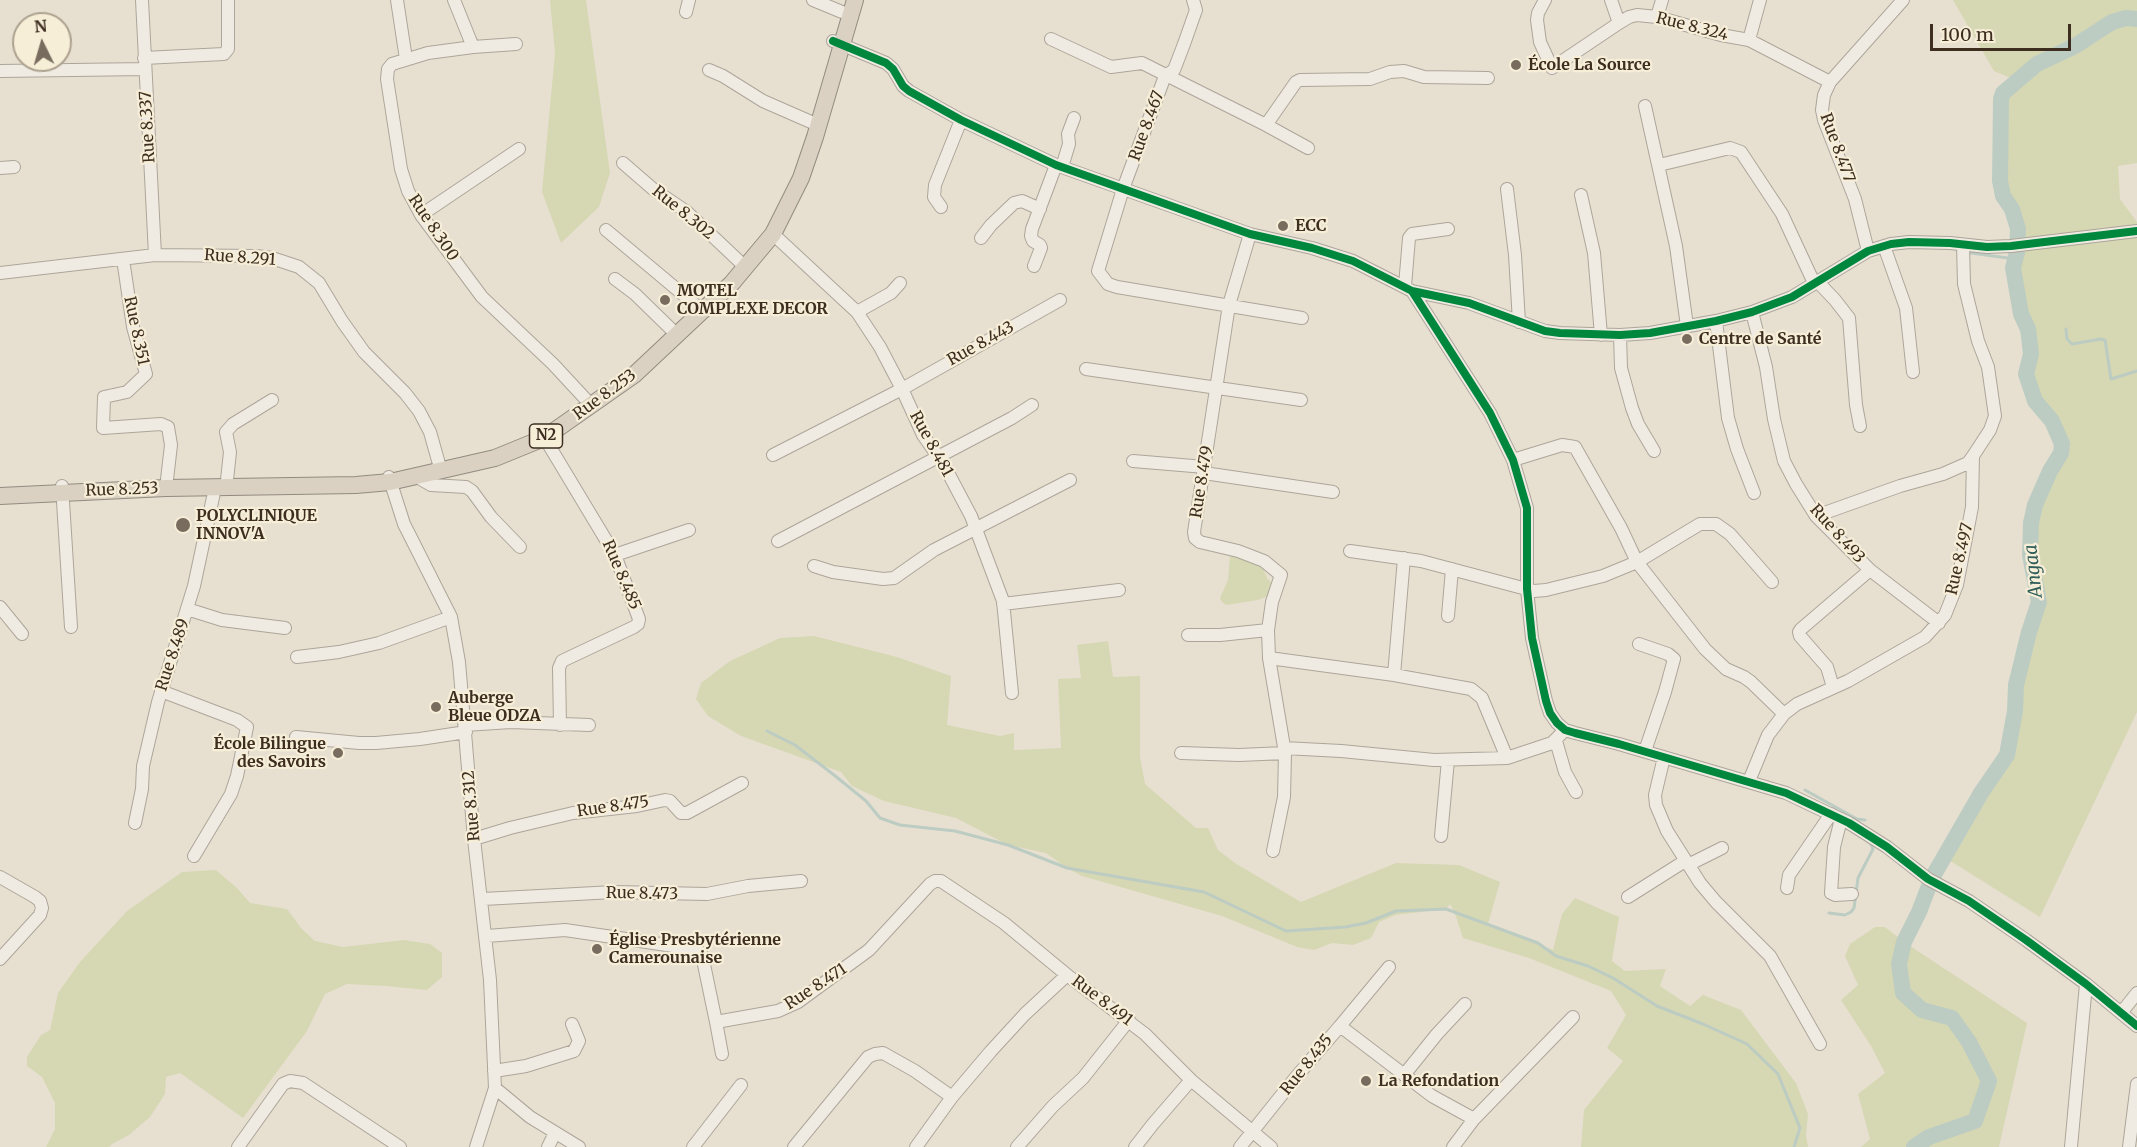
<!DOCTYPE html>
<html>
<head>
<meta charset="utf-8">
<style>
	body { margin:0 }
	#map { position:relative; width:2137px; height:1147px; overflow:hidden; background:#e7e0d1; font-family:Merriweather,serif }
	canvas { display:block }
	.north { position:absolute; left:12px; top:12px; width:60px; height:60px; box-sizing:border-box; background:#f7eed8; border:2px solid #ada18e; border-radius:50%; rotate:355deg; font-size:16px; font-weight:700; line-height:24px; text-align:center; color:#3d2e20 }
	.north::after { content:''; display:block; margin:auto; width:21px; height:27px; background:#786c5e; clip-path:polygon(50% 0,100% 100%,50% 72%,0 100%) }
	.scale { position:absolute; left:1930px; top:24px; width:141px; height:27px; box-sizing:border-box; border:3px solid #3d2e20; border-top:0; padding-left:8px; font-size:18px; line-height:21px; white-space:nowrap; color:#3d2e20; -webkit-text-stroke:4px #f7eed8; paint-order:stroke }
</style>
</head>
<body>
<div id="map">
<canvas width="2137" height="1147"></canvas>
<div class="north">N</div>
<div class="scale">100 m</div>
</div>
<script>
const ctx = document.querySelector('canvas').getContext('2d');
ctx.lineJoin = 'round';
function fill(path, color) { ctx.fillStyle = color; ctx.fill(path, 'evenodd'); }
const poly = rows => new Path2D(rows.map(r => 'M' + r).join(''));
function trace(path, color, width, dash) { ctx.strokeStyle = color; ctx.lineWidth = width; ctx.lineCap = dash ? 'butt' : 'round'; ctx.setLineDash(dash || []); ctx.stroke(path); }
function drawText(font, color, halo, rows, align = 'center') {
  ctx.font = font + ' Merriweather,serif'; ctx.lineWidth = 4.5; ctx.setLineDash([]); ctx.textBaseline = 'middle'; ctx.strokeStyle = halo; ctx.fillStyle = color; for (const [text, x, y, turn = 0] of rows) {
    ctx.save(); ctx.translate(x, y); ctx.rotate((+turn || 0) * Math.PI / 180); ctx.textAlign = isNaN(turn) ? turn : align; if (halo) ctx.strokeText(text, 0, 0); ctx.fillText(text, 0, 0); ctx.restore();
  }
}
fill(poly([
	[550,0,586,0,610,173,599,207,561,243,542,192,555,53],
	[1953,0,2137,0,2137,163,2118,166,2120,199,2137,222,2137,712,2040,917,1944,857,1967,821,1981,793,2007,755,2015,711,2016,685,2029,632,2039,602,2030,555,2031,523,2035,505,2050,471,2061,453,2062,444,2052,421,2035,401,2026,374,2031,354,2029,337,2028,329,2021,314,2013,268,2017,252,2018,229,2012,209,2003,196,2000,181,2001,99,2003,93,2018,81,1994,71],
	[1230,555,1256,563,1263,568,1267,578,1273,585,1270,595,1258,600,1226,605,1222,602,1220,598,1228,580],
	[814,636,897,657,951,676,947,725,1000,736,1014,733,1014,750,1061,748,1058,679,1081,678,1077,645,1108,641,1113,677,1140,676,1140,757,1145,784,1196,828,1208,828,1218,850,1235,863,1301,902,1396,863,1459,865,1500,882,1488,924,1553,950,1562,914,1575,898,1619,917,1612,961,1625,971,1666,969,1660,986,1690,1006,1703,995,1741,1010,1796,1083,1808,1114,1806,1135,1808,1147,1581,1147,1584,1110,1623,1061,1607,1048,1626,1015,1611,991,1529,958,1463,938,1454,911,1450,904,1446,909,1395,915,1379,922,1371,938,1353,945,1332,943,1314,950,1297,947,1222,916,1082,876,1067,868,1046,853,1008,845,956,818,884,801,852,786,841,772,741,736,708,716,696,699,701,683,730,661,780,638],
	[216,870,237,888,250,903,287,909,302,929,315,941,343,947,404,940,430,944,442,953,442,977,427,990,386,986,347,984,325,994,307,1031,243,1118,180,1073,166,1077,165,1094,150,1117,129,1135,112,1144,109,1147,46,1147,55,1129,55,1103,42,1077,27,1066,27,1057,41,1035,50,1030,58,993,80,962,127,911,182,872],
	[1875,927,1885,927,1904,942,2027,1023,1999,1147,1861,1147,1870,1139,1858,1094,1885,1073,1871,1046,1841,1000,1858,985,1845,956,1850,944]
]), '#d6d7b3');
trace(poly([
	[1971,253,2015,259],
	[2066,329,2067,339,2072,344,2101,339,2105,340,2111,379,2137,371],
	[767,731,795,745,834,775,866,801,880,818,900,825,955,831,1008,845,1067,868,1204,892,1286,931,1345,927,1366,923,1396,911,1446,909,1538,943,1556,956,1588,966,1613,978,1657,1006,1703,1024,1747,1044,1778,1074,1800,1128,1794,1147],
	[1805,790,1857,819,1865,820],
	[1829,913,1845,915,1851,912,1854,908,1858,878,1873,849,1871,844,1866,840]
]), '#bcccc2', 3);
trace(poly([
	[1914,1147,1929,1137,1975,1121,1989,1081,1969,1042,1952,1018,1922,1010,1903,993,1899,964,1904,942,1919,912,1932,878,1981,793,2007,755,2015,711,2016,685,2029,632,2039,602,2030,555,2031,523,2035,505,2050,471,2061,453,2062,444,2052,421,2035,401,2026,374,2031,354,2029,337,2028,329,2021,314,2013,268,2017,252,2018,229,2012,209,2003,196,2000,181,2001,99,2003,93,2037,64,2075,46,2112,22,2126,18,2137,19]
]), '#bcccc2', 16);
const minor = poly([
	[142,0,155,255],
	[397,0,406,59],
	[454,0,473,47,428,53,392,64,388,69,387,79,401,169,408,191,421,215,482,297,553,364,591,405],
	[813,0,842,12],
	[1193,0,1196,10,1184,44,1174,70,1165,76,1123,189,1098,271,1108,284,1117,287,1302,318],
	[1545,0,1538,13,1537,20,1540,42,1552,68,1619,23,1629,17,1637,15,1657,17,1721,35,1749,40,1830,82],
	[1611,0,1619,23],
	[686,12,689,0],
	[1657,17,1662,0],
	[1051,39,1111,67,1142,63,1266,125,1308,148],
	[1749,40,1760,0],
	[833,41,886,63,893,69,903,86,909,91,961,120,1056,165,1250,234,1312,248,1353,261,1412,291,1490,413,1513,460,1527,508,1527,589,1532,638,1546,701,1550,713,1557,723,1565,730,1575,733,1619,744,1786,793,1849,823,1887,847,1928,879,1969,901,2026,940,2086,984,2137,1026],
	[473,47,516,44],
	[144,58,224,54,228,49,228,0],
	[709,70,723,76,763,101,811,122],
	[0,71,145,69],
	[1645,106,1676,246,1687,326],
	[1266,125,1296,82,1300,80,1370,79,1390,72,1404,71,1424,77,1488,78],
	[623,163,653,189,687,212,741,263],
	[1659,165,1730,148,1741,152,1782,214,1814,283],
	[1062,167,1069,144,1068,134,1074,118],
	[0,168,14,167],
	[1507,189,1515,255,1519,322],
	[1581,195,1594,253,1601,335],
	[941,207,934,197,935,185,961,120],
	[421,215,519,149],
	[606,230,698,307],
	[773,234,857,312,880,347,902,389,923,435,944,465,971,516,1003,601,1012,693],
	[1250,234,1229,305,1194,532,1195,538,1200,542,1238,551,1264,561,1281,575,1272,602,1268,630,1269,658,1285,753,1284,797,1273,851],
	[981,238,991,225,1014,203,1022,201,1040,209],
	[1884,246,1906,308,1913,372],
	[1868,251,1855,199,1824,120,1822,110,1824,95,1830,82,1903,0],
	[123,259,133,327,146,374,127,392,104,397,103,428,161,424,168,427,171,445,166,488],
	[1034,266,1041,248,1040,245,1033,241,1031,236,1032,229,1056,165],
	[0,273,155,255,256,256,272,258,299,267,319,283,342,321,364,352,405,393,419,411,430,432,441,471],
	[615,279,635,294,673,331],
	[1817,281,1835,300,1849,318,1856,405,1860,426],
	[1405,286,1409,238,1412,234,1448,229],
	[1412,291,1469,303,1545,331,1560,333,1620,335,1650,333,1716,321,1752,312,1792,297,1868,251,1891,244,1909,242,1950,243,1987,247,2011,246,2137,231],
	[857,312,891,293,900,283],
	[1752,312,1766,367,1774,419,1784,461,1796,484,1816,516,1870,570,1939,623],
	[1716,321,1728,418,1737,449,1754,493],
	[1620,335,1621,368,1632,408,1638,424,1654,451],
	[1086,369,1301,400],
	[541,432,615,555,639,619,638,624,634,627,562,661,559,668,560,725],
	[773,455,902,389,1060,300],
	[1133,461,1205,467],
	[1204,473,1333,492],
	[389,477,404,524,451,617,459,662,474,839,490,980,495,1088,476,1147],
	[417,477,431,485,466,487,472,491,491,517,520,547],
	[227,480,230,452,226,432,233,424,272,400],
	[62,486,71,627],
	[1816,516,1900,486,1943,474,1968,463,1973,456],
	[778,541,1012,418,1032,405],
	[1350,551,1421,561,1534,591,1546,590,1603,576,1637,562,1621,528,1575,447,1562,445,1513,460],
	[615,555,689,530],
	[814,566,833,572,883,579,894,578,934,550,1070,480],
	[1772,582,1730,534,1716,524,1700,524,1637,562,1705,649,1726,669,1744,677,1751,682,1784,714],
	[1003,604,1119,590],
	[0,607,22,634],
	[187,609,222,620,285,628],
	[1448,616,1452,569],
	[1188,635,1220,635,1268,630],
	[1639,644,1668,654,1674,659,1665,692,1645,751],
	[297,657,339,652,379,643,451,617],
	[1269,658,1394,675,1471,689,1482,698,1507,758],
	[1394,675,1404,558],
	[1833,687,1827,667,1800,636,1799,632,1801,629,1870,570],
	[161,691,237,720,247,727,237,776,231,794,194,856],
	[465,725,511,722,589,725],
	[296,737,359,743,376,743,420,739,466,732],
	[1556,741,1565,772,1576,792],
	[1284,748,1341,751,1434,760,1507,758,1552,743,1565,730],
	[1181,753,1239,755,1285,753],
	[1664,757,1655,795,1656,805,1667,831,1700,883,1716,902,1770,956,1820,1044],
	[1749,781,1768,735,1784,714,1797,704,1848,681,1925,637,1945,615,1957,585,1972,507,1973,456,1990,430,1995,416,1988,367,1978,341,1964,284,1963,245],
	[1841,819,1834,847,1831,893,1835,895,1852,894],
	[135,823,142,789,143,766,158,702,194,586,215,488],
	[1441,836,1448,760],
	[474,839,510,828,573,813,637,806,665,800,670,801,681,813,687,813,742,783],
	[1688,865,1722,848],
	[0,877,35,897,40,901,42,908,40,915,0,959],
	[1787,888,1789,875,1831,814],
	[1628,897,1685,861],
	[483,899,614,892,707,894,748,886,801,881],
	[487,936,565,930,694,949,699,951,702,955,716,1022,778,1011,798,1002,869,950,930,884,935,881,941,881,1004,923,1067,975],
	[2121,1013,2137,993],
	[716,1022,722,1054],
	[1340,1026,1389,967],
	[494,1071,526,1066,574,1051,579,1041,572,1024],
	[1404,1075,1437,1034,1465,1004],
	[495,1088,530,1117,579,1147],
	[1474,1119,1573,1017],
	[238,1147,283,1084,290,1081,303,1083,400,1147],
	[548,1147,555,1133],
	[693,1147,741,1085],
	[794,1147,868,1057,875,1054,883,1053,915,1071,952,1097],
	[916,1147,952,1097,991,1051,1025,1014,1067,975,1145,1034,1191,1080,1271,1147],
	[1017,1147,1053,1106,1083,1078,1129,1020],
	[1135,1147,1153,1124,1191,1080],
	[1240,1147,1296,1077,1340,1026,1432,1096,1474,1119,1453,1147],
	[2071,1147,2086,984],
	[2129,1147,2137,1084]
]);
const highway = poly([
	[0,496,166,488,356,485,390,482,495,458,544,438,634,375,732,283,773,234,801,178,815,137,855,0]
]);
trace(minor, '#ada599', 14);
trace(highway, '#928b80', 18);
trace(minor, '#efebe3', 12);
trace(highway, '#dad1c2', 16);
trace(poly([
	[833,41,886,63,893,69,903,86,909,91,961,120,1056,165,1250,234,1312,248,1353,261,1412,291,1490,413,1513,460,1527,508,1527,589,1532,638,1546,701,1550,713,1557,723,1565,730,1575,733,1619,744,1786,793,1849,823,1887,847,1928,879,1969,901,2026,940,2086,984,2137,1026],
	[1412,291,1469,303,1545,331,1560,333,1620,335,1650,333,1716,321,1752,312,1792,297,1868,251,1891,244,1909,242,1950,243,1987,247,2011,246,2137,231]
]), '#00873e', 8);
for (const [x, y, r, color] of [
	[1516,65,6,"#786c5e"],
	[1283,226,6,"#786c5e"],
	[665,300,6,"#786c5e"],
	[1687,339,6,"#786c5e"],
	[183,525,8,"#786c5e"],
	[436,707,6,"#786c5e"],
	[338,753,6,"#786c5e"],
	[597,949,6,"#786c5e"],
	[1366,1081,6,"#786c5e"]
]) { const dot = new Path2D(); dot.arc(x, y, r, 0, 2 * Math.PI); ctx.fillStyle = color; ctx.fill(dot); trace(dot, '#f7eed8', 2); }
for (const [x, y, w] of [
	[546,436,33]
]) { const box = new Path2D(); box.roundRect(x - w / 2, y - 12, w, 24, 4.5); ctx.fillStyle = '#f7eed8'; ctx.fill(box); trace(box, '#3d2e20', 1.5); }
drawText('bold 15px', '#3d2e20', null, [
	["N2",546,436]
]);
drawText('16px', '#3d2e20', '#f7eed8', [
	["Rue 8.324",1692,27,14],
	["Rue 8.467",1147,126,-70],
	["Rue 8.337",148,127,-93],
	["Rue 8.477",1837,148,70],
	["Rue 8.302",683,213,39],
	["Rue 8.300",433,228,56],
	["Rue 8.291",240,258,4],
	["Rue 8.351",136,331,78],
	["Rue 8.443",981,344,-29],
	["Rue 8.253",605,395,-36],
	["Rue 8.481",931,444,61],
	["Rue 8.479",1202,482,-81],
	["Rue 8.253",122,490,-2],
	["Rue 8.493",1837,534,48],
	["Rue 8.497",1960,559,-77],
	["Rue 8.485",621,575,67],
	["Rue 8.489",173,655,-72],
	["Rue 8.312",472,806,-95],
	["Rue 8.475",613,807,-8],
	["Rue 8.473",642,894,1],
	["Rue 8.471",816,987,-33],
	["Rue 8.491",1102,1001,37],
	["Rue 8.435",1307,1065,-51]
]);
drawText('bold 16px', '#3d2e20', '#f7eed8', [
	["École La Source",1528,65],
	["ECC",1295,226],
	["MOTEL",677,291],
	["COMPLEXE DECOR",677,309],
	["Centre de Santé",1699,339],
	["POLYCLINIQUE",196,516],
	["INNOV'A",196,534],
	["Auberge",448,698],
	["Bleue ODZA",448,716],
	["École Bilingue",326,744,"right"],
	["des Savoirs",326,762,"right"],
	["Église Presbytérienne",609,940],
	["Camerounaise",609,958],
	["La Refondation",1378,1081]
], 'left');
drawText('italic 18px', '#2f5d5a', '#f7eed8', [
	["Angaa",2034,571,-96]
]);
</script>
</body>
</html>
